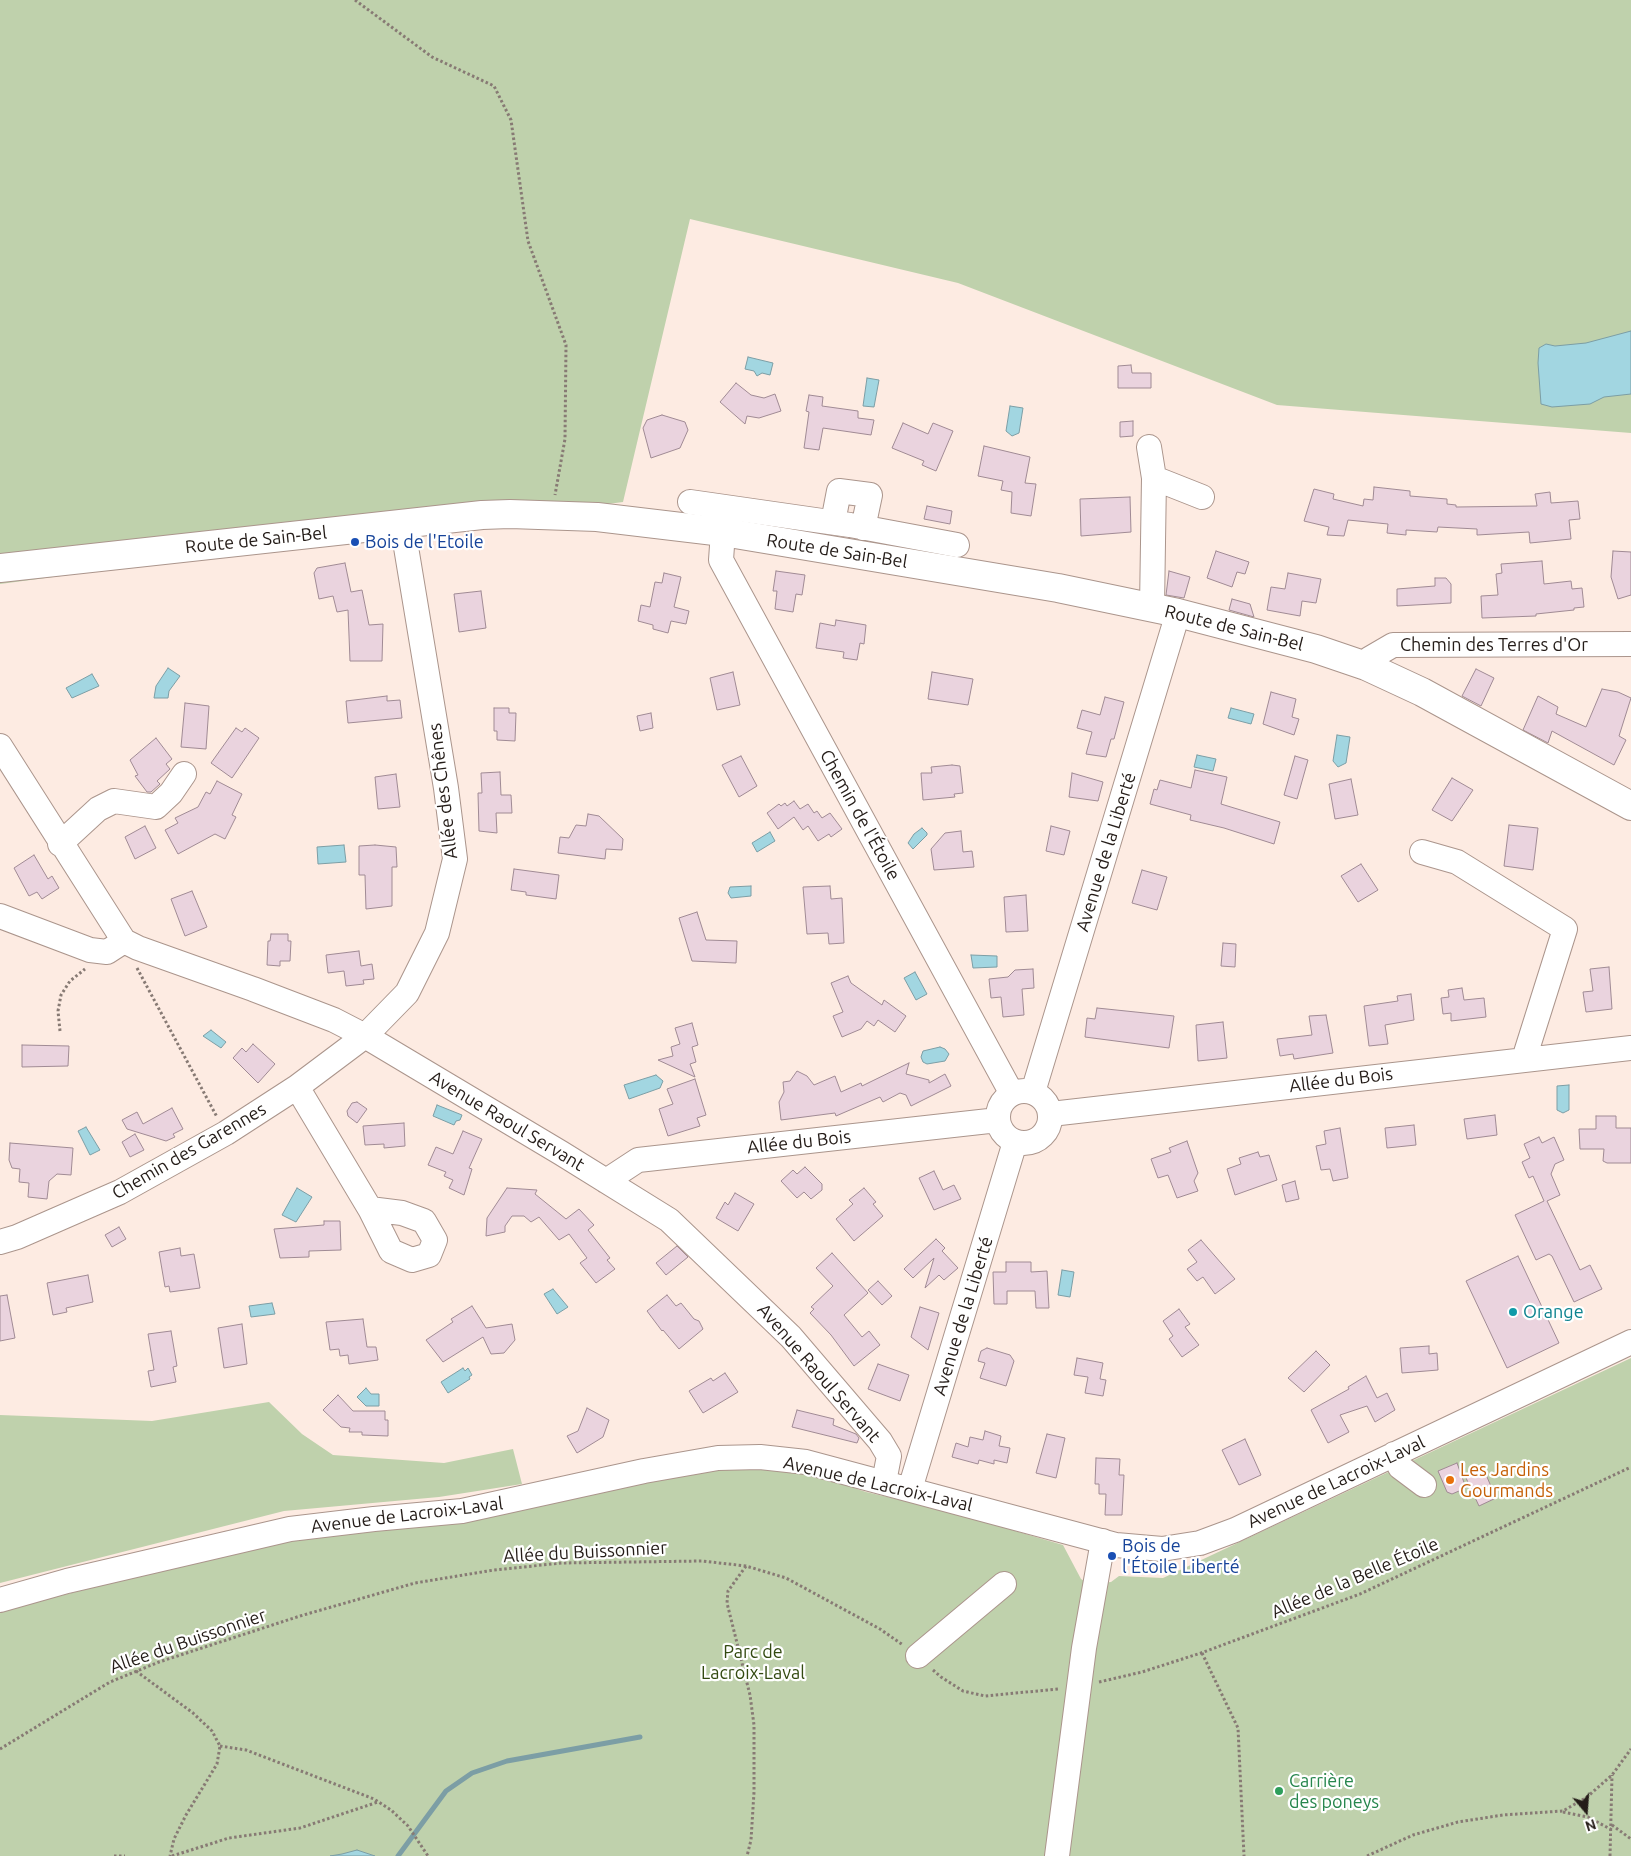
<!DOCTYPE html>
<html>
<head>
<meta charset="utf-8">
<style>
	body { margin:0 }
	#map { position:relative; width:1631px; height:1856px; overflow:hidden; background:#fdebe2; font-family:Ubuntu,sans-serif }
	canvas { display:block }
	.north { position:absolute; left:1561px; top:1786px; width:50px; height:50px; -webkit-text-stroke:4px #fff; paint-order:stroke; rotate:162deg; font-size:14px; font-weight:700; line-height:20px; text-align:center; color:#241c18 }
	.north::after { content:''; display:block; margin:auto; width:18px; height:22px; background:#241c18; clip-path:polygon(50% 0,100% 100%,50% 72%,0 100%) }
</style>
</head>
<body>
<div id="map">
<canvas width="1631" height="1856"></canvas>
<div class="north">N</div>
</div>
<script>
const ctx = document.querySelector('canvas').getContext('2d');
ctx.lineJoin = 'round';
function fill(path, color) { ctx.fillStyle = color; ctx.fill(path, 'evenodd'); }
const poly = rows => new Path2D(rows.map(r => 'M' + r).join(''));
function trace(path, color, width, dash) { ctx.strokeStyle = color; ctx.lineWidth = width; ctx.lineCap = dash ? 'butt' : 'round'; ctx.setLineDash(dash || []); ctx.stroke(path); }
function drawText(font, color, halo, rows, align = 'center') {
  ctx.font = font + ' Ubuntu,sans-serif'; ctx.lineWidth = 4.5; ctx.setLineDash([]); ctx.textBaseline = 'middle'; ctx.strokeStyle = halo; ctx.fillStyle = color; for (const [text, x, y, turn = 0] of rows) {
    ctx.save(); ctx.translate(x, y); ctx.rotate((+turn || 0) * Math.PI / 180); ctx.textAlign = isNaN(turn) ? turn : align; if (halo) ctx.strokeText(text, 0, 0); ctx.fillText(text, 0, 0); ctx.restore();
  }
}
fill(poly([
	[0,0,1631,0,1631,433,1277,405,958,283,690,219,623,502,0,584],
	[1631,1358,1631,1856,0,1856,0,1611,324,1529,726,1463,788,1466,866,1492,944,1510,1063,1545,1081,1579,1089,1584,1111,1582,1119,1576,1163,1578],
	[269,1402,302,1434,333,1455,444,1463,513,1449,522,1484,439,1497,284,1511,0,1583,0,1415,152,1421]
]), '#bfd1ac');
const water = poly([
	[1631,331,1631,394,1604,397,1590,404,1552,407,1541,404,1538,363,1539,348,1546,344,1555,346,1586,343,1631,331],
	[748,357,773,363,770,375,762,373,757,376,754,371,745,369,748,357],
	[867,378,879,380,874,407,863,406,867,378],
	[1010,406,1023,408,1019,433,1012,436,1006,431,1010,406],
	[168,668,180,676,169,691,168,698,154,698,156,686,168,668],
	[92,674,99,686,72,698,66,688,92,674],
	[1231,708,1254,714,1251,724,1228,718,1231,708],
	[1337,735,1350,737,1346,763,1338,767,1333,761,1337,735],
	[1197,755,1216,759,1213,771,1194,767,1197,755],
	[922,828,927,833,927,835,913,849,908,843,914,834,922,828],
	[770,832,775,841,757,852,752,843,770,832],
	[344,845,346,862,318,864,317,847,344,845],
	[751,886,751,896,731,898,728,893,730,887,751,886],
	[971,955,997,956,997,967,973,968,971,955],
	[915,972,927,994,916,1000,904,978,915,972],
	[211,1030,226,1042,221,1048,203,1036,211,1030],
	[940,1047,945,1049,949,1054,945,1061,927,1064,923,1062,921,1057,923,1051,940,1047],
	[656,1075,663,1081,660,1088,629,1099,624,1085,656,1075],
	[1569,1085,1569,1110,1563,1113,1557,1110,1557,1086,1569,1085],
	[437,1105,462,1115,460,1120,456,1121,454,1125,433,1116,437,1105],
	[86,1127,100,1150,90,1155,78,1131,86,1127],
	[297,1188,312,1197,296,1222,282,1215,297,1188],
	[1062,1270,1074,1272,1070,1297,1058,1295,1062,1270],
	[553,1289,568,1307,557,1314,544,1294,553,1289],
	[272,1303,275,1314,251,1317,249,1306,272,1303],
	[463,1368,465,1371,468,1368,472,1375,469,1377,470,1379,448,1393,441,1382,463,1368],
	[366,1388,371,1394,379,1394,379,1406,366,1406,357,1397,366,1388],
	[357,1850,375,1856,330,1856,342,1854,357,1850]
]);
fill(water, '#a2d6e1');
trace(water, '#7c9ea5', 1);
trace(poly([
	[398,1856,446,1791,472,1773,507,1761,640,1737]
]), '#7c9ea5', 5);
const building = poly([
	[1131,365,1132,373,1151,373,1151,388,1118,388,1118,366,1131,365],
	[736,383,751,395,764,398,775,394,781,411,759,418,747,416,745,424,720,402,736,383],
	[809,395,823,397,822,406,858,411,858,418,874,420,871,435,823,428,819,450,804,448,809,412,806,411,809,395],
	[662,415,685,422,688,430,680,448,651,458,643,428,647,420,662,415],
	[1133,421,1133,436,1120,437,1120,422,1133,421],
	[903,423,928,434,933,423,953,431,936,471,922,465,924,461,892,448,903,423],
	[984,446,1030,457,1025,483,1036,484,1031,516,1011,513,1012,492,1001,490,1003,481,978,476,984,446],
	[1374,487,1410,491,1410,496,1447,499,1447,504,1456,505,1456,507,1537,506,1535,494,1550,492,1551,503,1578,501,1580,519,1569,520,1571,539,1530,543,1529,532,1477,535,1477,529,1438,527,1437,532,1406,530,1406,535,1387,533,1388,524,1348,520,1344,536,1327,535,1329,527,1304,521,1314,489,1334,494,1333,499,1363,506,1364,499,1373,500,1374,487],
	[1130,497,1131,532,1081,536,1080,499,1130,497],
	[927,506,952,511,950,524,924,519,927,506],
	[1216,551,1249,562,1245,574,1237,572,1232,587,1207,578,1216,551],
	[1613,551,1631,552,1631,595,1618,599,1611,577,1613,551],
	[1542,561,1544,584,1571,581,1572,589,1582,588,1584,607,1574,608,1574,610,1536,614,1536,616,1482,618,1481,596,1498,595,1496,574,1502,573,1501,564,1542,561],
	[345,563,351,592,362,590,369,625,383,624,382,661,350,661,348,610,337,612,333,596,319,599,314,573,317,568,345,563],
	[776,571,805,575,802,595,796,594,793,612,775,609,777,591,773,591,776,571],
	[1169,571,1190,577,1184,598,1166,595,1169,571],
	[664,573,681,577,674,607,689,611,686,624,671,621,668,633,653,629,653,625,638,621,641,605,650,607,655,582,662,583,664,573],
	[1288,573,1321,579,1316,603,1302,601,1300,616,1267,610,1271,587,1285,589,1288,573],
	[1435,578,1446,578,1451,584,1451,603,1397,606,1397,589,1435,586,1435,578],
	[481,591,486,628,459,632,454,594,481,591],
	[1232,599,1250,604,1254,617,1229,610,1232,599],
	[836,620,866,625,864,644,860,643,857,660,843,658,844,652,816,648,820,623,835,626,836,620],
	[1476,669,1494,678,1481,706,1462,696,1476,669],
	[733,672,740,705,717,710,710,678,733,672],
	[932,672,973,679,968,705,928,699,932,672],
	[1602,689,1618,692,1631,698,1619,736,1626,740,1614,765,1552,731,1548,743,1523,730,1538,696,1558,707,1556,714,1586,727,1602,689],
	[1271,692,1296,699,1292,717,1299,719,1294,735,1263,724,1271,692],
	[387,696,387,701,400,700,402,718,348,723,346,701,387,696],
	[1105,697,1124,702,1114,739,1111,739,1106,757,1086,754,1092,732,1077,728,1082,710,1100,715,1105,697],
	[185,703,209,706,206,749,181,747,185,703],
	[494,708,509,708,509,713,516,713,515,741,497,740,497,731,494,731,494,708],
	[651,713,653,728,640,731,637,716,651,713],
	[236,728,242,732,245,728,259,738,232,778,211,763,236,728],
	[156,738,172,759,166,764,170,769,157,781,160,784,151,792,147,792,135,776,138,775,130,760,156,738],
	[741,756,757,786,739,797,722,765,741,756],
	[1295,756,1308,760,1297,799,1284,795,1295,756],
	[952,765,960,766,963,793,954,794,955,797,923,800,921,773,932,773,931,767,952,765],
	[1195,770,1227,777,1221,804,1280,822,1274,844,1224,828,1190,820,1191,815,1150,804,1154,789,1157,790,1160,780,1191,788,1195,770],
	[500,772,501,795,511,795,512,813,496,813,497,833,479,831,478,793,482,793,481,773,500,772],
	[1072,773,1103,782,1098,801,1069,797,1072,773],
	[396,774,400,807,378,809,375,777,396,774],
	[1452,778,1473,790,1452,821,1432,810,1452,778],
	[1351,779,1358,815,1335,819,1329,784,1351,779],
	[217,781,242,794,232,815,236,817,225,839,215,834,178,854,165,830,178,823,175,818,198,807,206,792,210,794,217,781],
	[794,801,800,809,808,804,814,813,817,811,822,818,830,813,842,829,831,837,829,834,818,841,808,826,803,830,794,817,778,829,767,813,779,804,781,806,785,803,787,806,794,801],
	[588,814,599,816,623,839,622,850,606,849,605,859,558,853,560,837,569,838,576,825,586,826,588,814],
	[1509,825,1538,828,1533,870,1504,866,1509,825],
	[145,826,156,848,135,859,125,837,145,826],
	[1051,826,1070,831,1064,855,1046,851,1051,826],
	[961,831,963,852,972,851,974,867,934,870,931,849,945,833,961,831],
	[375,845,396,847,397,867,392,867,392,906,366,909,365,875,359,875,359,846,375,845],
	[34,855,48,879,52,876,59,888,42,899,37,892,29,896,14,868,34,855],
	[1361,864,1378,890,1358,902,1341,876,1361,864],
	[514,869,559,875,556,899,526,895,526,892,511,890,514,869],
	[1142,870,1167,877,1157,910,1132,903,1142,870],
	[830,886,831,899,842,898,844,943,829,944,828,933,807,934,803,887,830,886],
	[192,891,207,927,185,936,171,899,192,891],
	[1026,895,1028,931,1006,932,1004,897,1026,895],
	[697,912,706,940,737,941,736,963,692,961,679,918,697,912],
	[271,934,288,934,288,941,291,941,290,961,280,961,280,966,267,965,268,941,270,941,271,934],
	[1223,943,1236,944,1235,967,1221,966,1223,943],
	[359,951,361,966,372,964,374,979,363,980,364,984,346,986,344,971,328,973,326,955,359,951],
	[1609,967,1612,1009,1586,1012,1583,992,1593,991,1590,969,1609,967],
	[1033,969,1034,988,1022,989,1024,1015,1003,1017,1001,997,991,998,989,979,1008,977,1015,970,1033,969],
	[848,976,851,983,882,1005,884,1000,906,1016,895,1032,878,1020,874,1026,867,1021,861,1029,842,1037,833,1016,843,1012,831,983,848,976],
	[1462,988,1464,1000,1484,998,1486,1017,1451,1021,1451,1013,1443,1014,1441,998,1449,997,1448,990,1462,988],
	[1411,994,1414,1020,1385,1025,1388,1044,1369,1046,1364,1006,1398,1001,1397,996,1411,994],
	[1097,1008,1174,1016,1169,1048,1085,1037,1087,1018,1095,1019,1097,1008],
	[1326,1015,1333,1053,1294,1059,1293,1054,1280,1056,1277,1039,1312,1035,1309,1016,1326,1015],
	[1223,1022,1227,1058,1198,1061,1196,1025,1223,1022],
	[692,1023,698,1045,692,1047,696,1062,690,1064,695,1077,658,1060,673,1056,671,1047,680,1044,675,1028,692,1023],
	[253,1044,275,1064,258,1083,233,1058,242,1048,246,1052,253,1044],
	[22,1045,69,1046,68,1066,22,1067,22,1045],
	[909,1063,906,1074,929,1080,929,1083,945,1074,951,1086,911,1106,906,1095,900,1093,883,1102,880,1097,836,1116,835,1113,781,1120,779,1102,784,1092,783,1082,790,1081,797,1071,807,1076,814,1085,835,1076,841,1092,861,1083,862,1086,909,1063],
	[695,1079,706,1115,697,1118,700,1126,668,1136,659,1109,673,1104,667,1089,695,1079],
	[357,1102,367,1109,357,1123,348,1116,347,1111,352,1103,357,1102],
	[172,1108,183,1129,173,1134,175,1137,166,1141,127,1129,122,1120,137,1112,143,1124,172,1108],
	[1495,1115,1497,1135,1467,1139,1464,1119,1495,1115],
	[1596,1116,1616,1116,1616,1128,1631,1128,1631,1163,1607,1163,1603,1161,1604,1149,1580,1149,1579,1129,1596,1129,1596,1116],
	[404,1123,405,1146,384,1148,384,1144,365,1145,363,1126,404,1123],
	[1414,1125,1416,1145,1387,1148,1385,1128,1414,1125],
	[1340,1128,1348,1178,1333,1181,1330,1169,1321,1170,1316,1146,1326,1144,1324,1131,1340,1128],
	[463,1131,482,1139,469,1168,472,1169,464,1195,449,1188,453,1180,444,1176,446,1172,428,1165,436,1147,453,1154,463,1131],
	[135,1134,144,1150,130,1157,122,1142,135,1134],
	[1539,1137,1542,1143,1554,1137,1564,1160,1555,1164,1551,1174,1560,1195,1547,1201,1580,1270,1590,1265,1602,1289,1574,1302,1552,1256,1549,1254,1536,1260,1515,1215,1544,1201,1533,1176,1529,1178,1522,1162,1530,1158,1524,1144,1539,1137],
	[1187,1141,1198,1173,1194,1181,1198,1191,1177,1198,1168,1175,1158,1178,1151,1159,1171,1152,1169,1148,1187,1141],
	[10,1143,73,1148,71,1175,57,1174,49,1181,47,1199,28,1197,29,1183,19,1182,20,1169,12,1168,9,1160,10,1143],
	[1258,1152,1260,1157,1269,1155,1277,1180,1235,1195,1227,1169,1241,1164,1239,1158,1258,1152],
	[805,1167,822,1184,822,1190,811,1199,804,1192,797,1198,781,1181,793,1170,797,1174,805,1167],
	[934,1171,943,1190,954,1185,961,1199,934,1210,919,1178,934,1171],
	[1295,1181,1299,1199,1286,1202,1282,1185,1295,1181],
	[507,1188,537,1190,535,1194,566,1219,579,1209,594,1225,588,1230,610,1258,607,1260,615,1269,596,1283,580,1263,587,1258,569,1234,559,1240,539,1217,531,1222,524,1216,512,1216,505,1226,505,1232,486,1236,487,1218,507,1188],
	[864,1188,876,1202,873,1204,883,1216,854,1241,836,1219,853,1204,849,1200,864,1188],
	[735,1193,754,1204,738,1231,716,1218,725,1202,728,1205,735,1193],
	[324,1221,340,1221,341,1250,309,1251,309,1257,280,1258,274,1229,324,1225,324,1221],
	[119,1227,126,1239,112,1247,105,1235,119,1227],
	[936,1239,945,1248,942,1251,958,1268,944,1280,939,1275,925,1288,934,1258,913,1278,904,1269,936,1239],
	[1201,1240,1235,1279,1215,1294,1203,1277,1197,1281,1187,1269,1197,1262,1188,1250,1201,1240],
	[677,1246,688,1257,666,1275,656,1263,677,1246],
	[180,1248,181,1256,194,1254,200,1288,170,1292,169,1286,165,1287,159,1252,180,1248],
	[832,1253,868,1293,844,1315,862,1337,869,1331,880,1345,854,1366,831,1335,810,1313,814,1309,811,1307,833,1286,816,1268,832,1253],
	[1518,1256,1559,1343,1507,1368,1466,1281,1518,1256],
	[1006,1262,1031,1262,1031,1272,1047,1271,1049,1308,1036,1308,1035,1291,1007,1291,1007,1304,994,1304,993,1272,1006,1272,1006,1262],
	[88,1275,93,1302,66,1308,67,1312,53,1315,47,1283,88,1275],
	[878,1281,892,1296,882,1305,868,1290,878,1281],
	[7,1295,15,1338,0,1341,0,1296,7,1295],
	[667,1295,676,1306,681,1303,694,1319,699,1321,703,1329,679,1349,663,1330,662,1331,647,1311,667,1295],
	[472,1306,486,1328,512,1324,515,1340,504,1353,491,1354,483,1337,443,1362,426,1340,453,1322,451,1319,472,1306],
	[920,1307,939,1313,928,1350,911,1337,920,1307],
	[1179,1309,1190,1324,1185,1327,1199,1345,1182,1357,1169,1339,1173,1336,1163,1321,1179,1309],
	[363,1319,367,1347,376,1347,378,1360,349,1364,348,1355,340,1356,339,1349,330,1350,326,1322,363,1319],
	[242,1324,247,1364,224,1368,218,1328,242,1324],
	[171,1331,177,1366,173,1367,176,1382,151,1387,148,1371,154,1370,148,1334,171,1331],
	[1429,1346,1429,1354,1437,1353,1438,1370,1402,1373,1400,1348,1429,1346],
	[987,1348,1010,1355,1014,1361,1006,1386,980,1378,985,1363,978,1361,981,1351,987,1348],
	[1316,1351,1330,1365,1304,1392,1288,1378,1316,1351],
	[1077,1358,1103,1363,1100,1379,1106,1380,1103,1396,1085,1393,1088,1377,1074,1375,1077,1358],
	[878,1364,909,1375,900,1401,868,1389,878,1364],
	[725,1373,738,1392,703,1413,689,1391,711,1378,713,1381,725,1373],
	[1366,1376,1377,1398,1387,1393,1395,1410,1375,1422,1367,1406,1340,1415,1349,1432,1328,1443,1311,1410,1349,1389,1348,1387,1366,1376],
	[338,1395,353,1411,385,1411,385,1420,388,1420,388,1436,362,1435,362,1432,349,1432,350,1428,341,1427,323,1410,338,1395],
	[587,1408,609,1420,603,1437,577,1453,567,1436,578,1431,587,1408],
	[797,1410,834,1419,833,1425,856,1434,859,1438,857,1443,792,1427,797,1410],
	[985,1431,1001,1436,999,1446,1010,1448,1007,1463,994,1460,994,1464,979,1460,978,1464,952,1457,956,1443,968,1447,970,1437,983,1440,985,1431],
	[1047,1434,1065,1438,1056,1478,1036,1473,1047,1434],
	[1245,1439,1261,1475,1239,1485,1222,1450,1245,1439],
	[1096,1458,1120,1459,1119,1475,1124,1475,1122,1515,1105,1515,1106,1494,1099,1494,1099,1484,1095,1484,1096,1458],
	[1457,1463,1466,1488,1452,1494,1447,1492,1438,1471,1457,1463],
	[1484,1470,1496,1498,1479,1506,1466,1478,1484,1470]
]);
fill(building, '#ead3de');
trace(building, '#a08a94', 1);
const minor = poly([
	[1149,447,1154,478,1152,607],
	[1154,478,1202,497],
	[690,502,850,525,957,545],
	[833,522,839,491,870,495,863,528],
	[723,532,721,560,1012,1094],
	[1366,666,1369,659,1393,645,1631,644],
	[0,746,124,941,138,948,253,989,334,1020,365,1036,561,1153,669,1220,791,1337,880,1441,889,1456,884,1482],
	[60,844,98,809,114,801,156,807,171,793,184,774],
	[1422,852,1457,862,1565,929,1524,1059],
	[0,916,90,950,107,952,124,941],
	[297,1087,370,1209,391,1251,412,1260,429,1255,435,1240,424,1221,402,1213,370,1209],
	'998 1117a26 26 0 1 1 52 0a26 26 0 1 1-52 0Z',
	[1033,1092,1178,613],
	[1051,1114,1631,1048],
	[606,1181,638,1160,998,1120],
	[0,1242,17,1237,120,1192,226,1133,297,1087,365,1036,407,993,437,933,455,859,446,788,402,523],
	[1394,1454,1400,1467,1424,1485],
	[910,1489,1015,1142],
	[0,1600,67,1581,290,1529,374,1519,462,1511,644,1471,718,1458,760,1457,806,1462,1116,1545,1162,1549,1200,1543,1235,1530,1631,1342],
	[918,1656,1004,1584],
	[1057,1856,1084,1648,1103,1541]
]);
const major = poly([
	[0,568,482,515,510,514,597,517,723,532,1058,588,1178,613,1316,649,1366,666,1422,692,1631,806]
]);
trace(minor, '#ab958c', 26);
trace(major, '#ab958c', 30);
trace(poly([
	[355,0,432,57,494,86,511,120,528,241,566,345,565,439,555,495],
	[137,968,217,1117],
	[60,1031,58,1011,61,995,70,981,85,969],
	[746,1566,728,1591,727,1603,750,1695,754,1725,754,1792,751,1840,747,1856],
	[1202,1653,1238,1728,1244,1856],
	[933,1670,941,1677,963,1691,985,1696,1058,1689],
	[136,1671,193,1713,212,1731,220,1746,217,1764,186,1815,174,1839,170,1856],
	[1099,1682,1142,1672,1201,1653,1360,1594,1631,1467],
	[220,1746,246,1750,374,1799,391,1810,408,1826,428,1856],
	[0,1749,110,1682,159,1662,300,1616,415,1583,494,1570,562,1563,702,1561,746,1566,786,1578,880,1629,903,1645],
	[1563,1812,1588,1817,1612,1830],
	[1612,1825,1631,1839],
	[114,1856,125,1856],
	[172,1856,229,1838,300,1828,378,1802],
	[1367,1856,1413,1835,1458,1822,1503,1815,1563,1811,1587,1797,1612,1775,1631,1749],
	[1610,1856,1612,1775]
]), '#877a74', 3, [2.5, 2.5]);
trace(minor, '#fff', 24);
trace(major, '#fff', 28);
for (const [x, y, r, color] of [
	[355,542,5,"#1a4fb4"],
	[1513,1312,5,"#0f9aa8"],
	[1450,1480,5,"#e8710a"],
	[1112,1556,5,"#1a4fb4"],
	[1279,1791,5,"#2e9e5b"]
]) { const dot = new Path2D(); dot.arc(x, y, r, 0, 2 * Math.PI); ctx.fillStyle = color; ctx.fill(dot); trace(dot, '#fff', 2); }
drawText('18px', '#241c18', '#fff', [
	["Route de Sain-Bel",256,540,-6],
	["Route de Sain-Bel",837,551,9],
	["Route de Sain-Bel",1234,628,14],
	["Chemin des Terres d'Or",1494,645],
	["Allée des Chênes",443,791,-97],
	["Chemin de l'Étoile",860,815,61],
	["Avenue de la Liberté",1106,852,-73],
	["Allée du Bois",1341,1080,-7],
	["Avenue Raoul Servant",507,1121,31],
	["Allée du Bois",799,1142,-6],
	["Chemin des Garennes",189,1151,-30],
	["Avenue de la Liberté",963,1316,-73],
	["Avenue Raoul Servant",819,1373,49],
	["Avenue de Lacroix-Laval",1336,1482,-25],
	["Avenue de Lacroix-Laval",878,1484,13],
	["Avenue de Lacroix-Laval",407,1515,-7],
	["Allée du Buissonnier",585,1552,-3],
	["Allée de la Belle Étoile",1355,1578,-23],
	["Allée du Buissonnier",188,1641,-19]
]);
drawText('18px', '#164399', '#fff', [
	["Bois de l'Etoile",365,542],
	["Bois de",1122,1546],
	["l'Étoile Liberté",1122,1567]
], 'left');
drawText('18px', '#0d838f', '#fff', [
	["Orange",1523,1312]
], 'left');
drawText('18px', '#c56008', '#fff', [
	["Les Jardins",1460,1470],
	["Gourmands",1460,1491]
], 'left');
drawText('18px', '#334a11', '#fff', [
	["Parc de",753,1652],
	["Lacroix-Laval",753,1673]
]);
drawText('18px', '#27864d', '#fff', [
	["Carrière",1289,1781],
	["des poneys",1289,1802]
], 'left');
</script>
</body>
</html>
